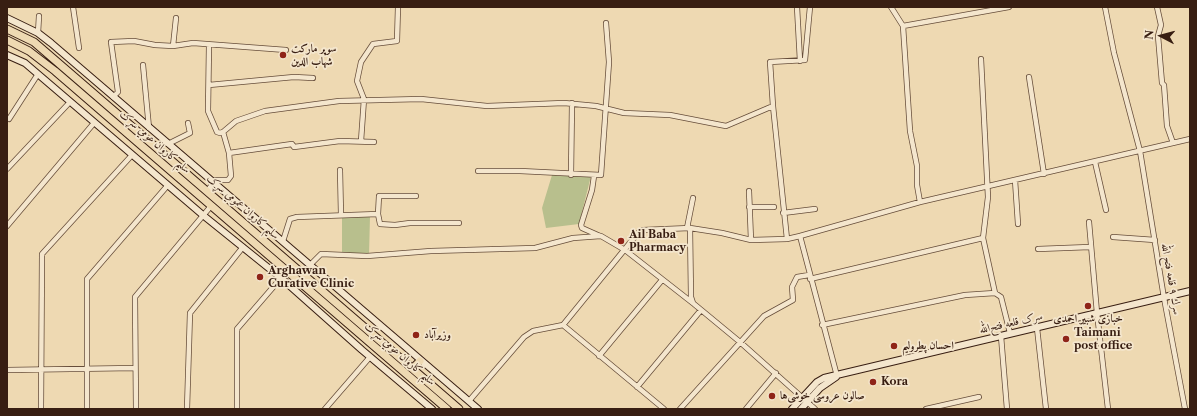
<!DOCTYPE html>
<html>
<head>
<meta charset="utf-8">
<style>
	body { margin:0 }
	#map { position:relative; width:1197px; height:416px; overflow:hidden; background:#eed9b2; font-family:"Libre Caslon Text",serif }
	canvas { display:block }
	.frame { position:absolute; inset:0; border:8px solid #381e12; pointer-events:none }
	.north { position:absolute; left:1141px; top:16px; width:40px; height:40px; -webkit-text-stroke:3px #f4e6cd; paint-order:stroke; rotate:276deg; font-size:11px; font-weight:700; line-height:16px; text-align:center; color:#381e12 }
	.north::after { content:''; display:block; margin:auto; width:14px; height:18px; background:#381e12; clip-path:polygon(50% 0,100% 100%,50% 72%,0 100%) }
</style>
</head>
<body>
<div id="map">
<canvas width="1197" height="416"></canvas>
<div class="frame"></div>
<div class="north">N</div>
</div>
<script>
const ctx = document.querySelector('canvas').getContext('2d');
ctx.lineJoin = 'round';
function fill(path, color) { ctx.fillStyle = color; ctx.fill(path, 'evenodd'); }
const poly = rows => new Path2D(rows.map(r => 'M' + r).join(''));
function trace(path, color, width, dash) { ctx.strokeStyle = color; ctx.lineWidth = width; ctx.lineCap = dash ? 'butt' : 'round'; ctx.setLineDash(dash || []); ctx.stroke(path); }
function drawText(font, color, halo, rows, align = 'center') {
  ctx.font = font + ' "Libre Caslon Text",Amiri,serif'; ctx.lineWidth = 3.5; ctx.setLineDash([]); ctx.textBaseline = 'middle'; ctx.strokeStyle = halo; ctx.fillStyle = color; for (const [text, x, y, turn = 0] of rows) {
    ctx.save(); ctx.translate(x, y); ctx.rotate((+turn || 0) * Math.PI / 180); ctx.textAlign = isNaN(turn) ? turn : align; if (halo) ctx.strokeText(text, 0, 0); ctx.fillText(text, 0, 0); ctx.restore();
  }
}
fill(poly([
	[552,175,591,176,579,224,546,228,542,208],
	[342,217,370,217,369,255,342,254]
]), '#b8bf8d');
const street = poly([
	[73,7,79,48],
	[797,7,800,61],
	[891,7,903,26,1009,7],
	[1105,7,1114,53,1140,151,1164,298,1185,409],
	[1157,7,1161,25,1158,36,1162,83,1164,85,1167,126,1173,143],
	[903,26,910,131,917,166,917,185,920,202],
	[38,33,39,16],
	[209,45,208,111,217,132,220,133,223,132],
	[173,46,176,18],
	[981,59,988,197,983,238,995,293],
	[143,65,149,128],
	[1029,77,1044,174],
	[209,85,294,77,313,78],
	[113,97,118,92,111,42,134,41,155,45,173,46,193,43,286,50],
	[773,106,787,239,800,236],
	[9,119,38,74],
	[361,141,364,99,357,81,361,62,373,44,397,41,398,7],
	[168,144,190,133,188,123],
	[229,153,292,144,294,147,340,141,374,142],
	[1095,162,1106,210],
	[7,169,70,102],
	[340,170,341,215],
	[478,171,520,171,601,175,609,62,606,23],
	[571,175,572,103],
	[594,176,592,190,581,225,582,228,600,236],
	[1015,180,1018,224],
	[207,191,216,180,228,180,231,176,229,153,223,132,236,121,265,111,339,101,421,99,487,106,564,103,596,106,624,113,670,115,726,126,773,106,770,62,805,60,810,7],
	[749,191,751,240],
	[749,207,774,207],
	[783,213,815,209],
	[378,214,379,196,416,196],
	[1089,222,1097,313,1108,409],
	[7,226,94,123],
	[687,228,693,198],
	[690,228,691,297,693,303],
	[1113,237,1155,240],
	[283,241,290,219,297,217,378,214,380,224,395,225,410,223,459,223],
	[1038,249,1090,247],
	[311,264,321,254,367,256,431,251,535,248,573,238,601,236,625,250,694,304,740,342,815,409],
	[810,279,983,238],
	[563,325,664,409],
	[822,325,965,295,995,293,1001,297,1010,333],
	[1037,328,1046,409],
	[1001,336,1007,409],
	[599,356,662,280],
	[7,370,135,368],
	[837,376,800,236,920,202,1190,139],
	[637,387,701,310],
	[469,401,524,337,533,331,563,325,638,233,643,230,690,228,722,233,751,240,787,239],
	[41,409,42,254,132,155],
	[87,409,87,279,168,185],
	[136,409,135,297,211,206],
	[187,409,190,313,243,247],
	[237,409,237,329,281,278],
	[325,409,370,357],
	[680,409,764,316,793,300,792,287,797,277,809,275],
	[746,409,776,373],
	[926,409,979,397]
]);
const secondary = poly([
	[7,18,38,33,51,43,478,409],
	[7,55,25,63,204,216,281,278,362,350,432,409],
	[792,409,817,382,824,378,1190,291],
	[801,409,820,388,836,377]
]);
const primary = poly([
	[7,29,34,42,459,409],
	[7,40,29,51,55,71,447,409],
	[413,368,420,361]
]);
trace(street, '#664d3a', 6);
trace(secondary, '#381e12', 8);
trace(primary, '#381e12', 9);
trace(street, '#f4e6cd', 4.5);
trace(secondary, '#f4e6cd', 6);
trace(primary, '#eed9b2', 7);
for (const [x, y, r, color] of [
	[283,55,4,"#8f2418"],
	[621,241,4,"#8f2418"],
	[260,277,4,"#8f2418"],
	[1088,306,4,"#8f2418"],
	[416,335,4,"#8f2418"],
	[1066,339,4,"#8f2418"],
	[894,346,4,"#8f2418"],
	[873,382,4,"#8f2418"],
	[772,396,4,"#8f2418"]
]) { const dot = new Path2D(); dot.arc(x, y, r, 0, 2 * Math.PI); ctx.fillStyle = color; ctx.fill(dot); trace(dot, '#f4e6cd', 1.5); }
drawText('bold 11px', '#381e12', '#f4e6cd', [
	["سوپر مارکت",291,49],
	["شهاب الدین",291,62],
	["Ail Baba",629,235],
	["Pharmacy",629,248],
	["Arghawan",268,271],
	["Curative Clinic",268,284],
	["خبازی شبیر احمدی",1088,319,"center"],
	["Taimani",1074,333],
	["post office",1074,346],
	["وزیرآباد",424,335],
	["احسان پطرولیم",902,346],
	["Kora",881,382],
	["صالون عروسی خوشی‌ها",780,396]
], 'left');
drawText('11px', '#381e12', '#f4e6cd', [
	["سلیم کاروان عومي سړک",155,142,41],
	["سلیم کاروان عمومي سړک",243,207,41],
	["سرك ٩ قلعه فتح الله",1171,279,80],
	["سرک قلعه فتح‌الله",1011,323,-13],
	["سلیم کاروان عومي سړک",400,354,41]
]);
</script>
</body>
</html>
